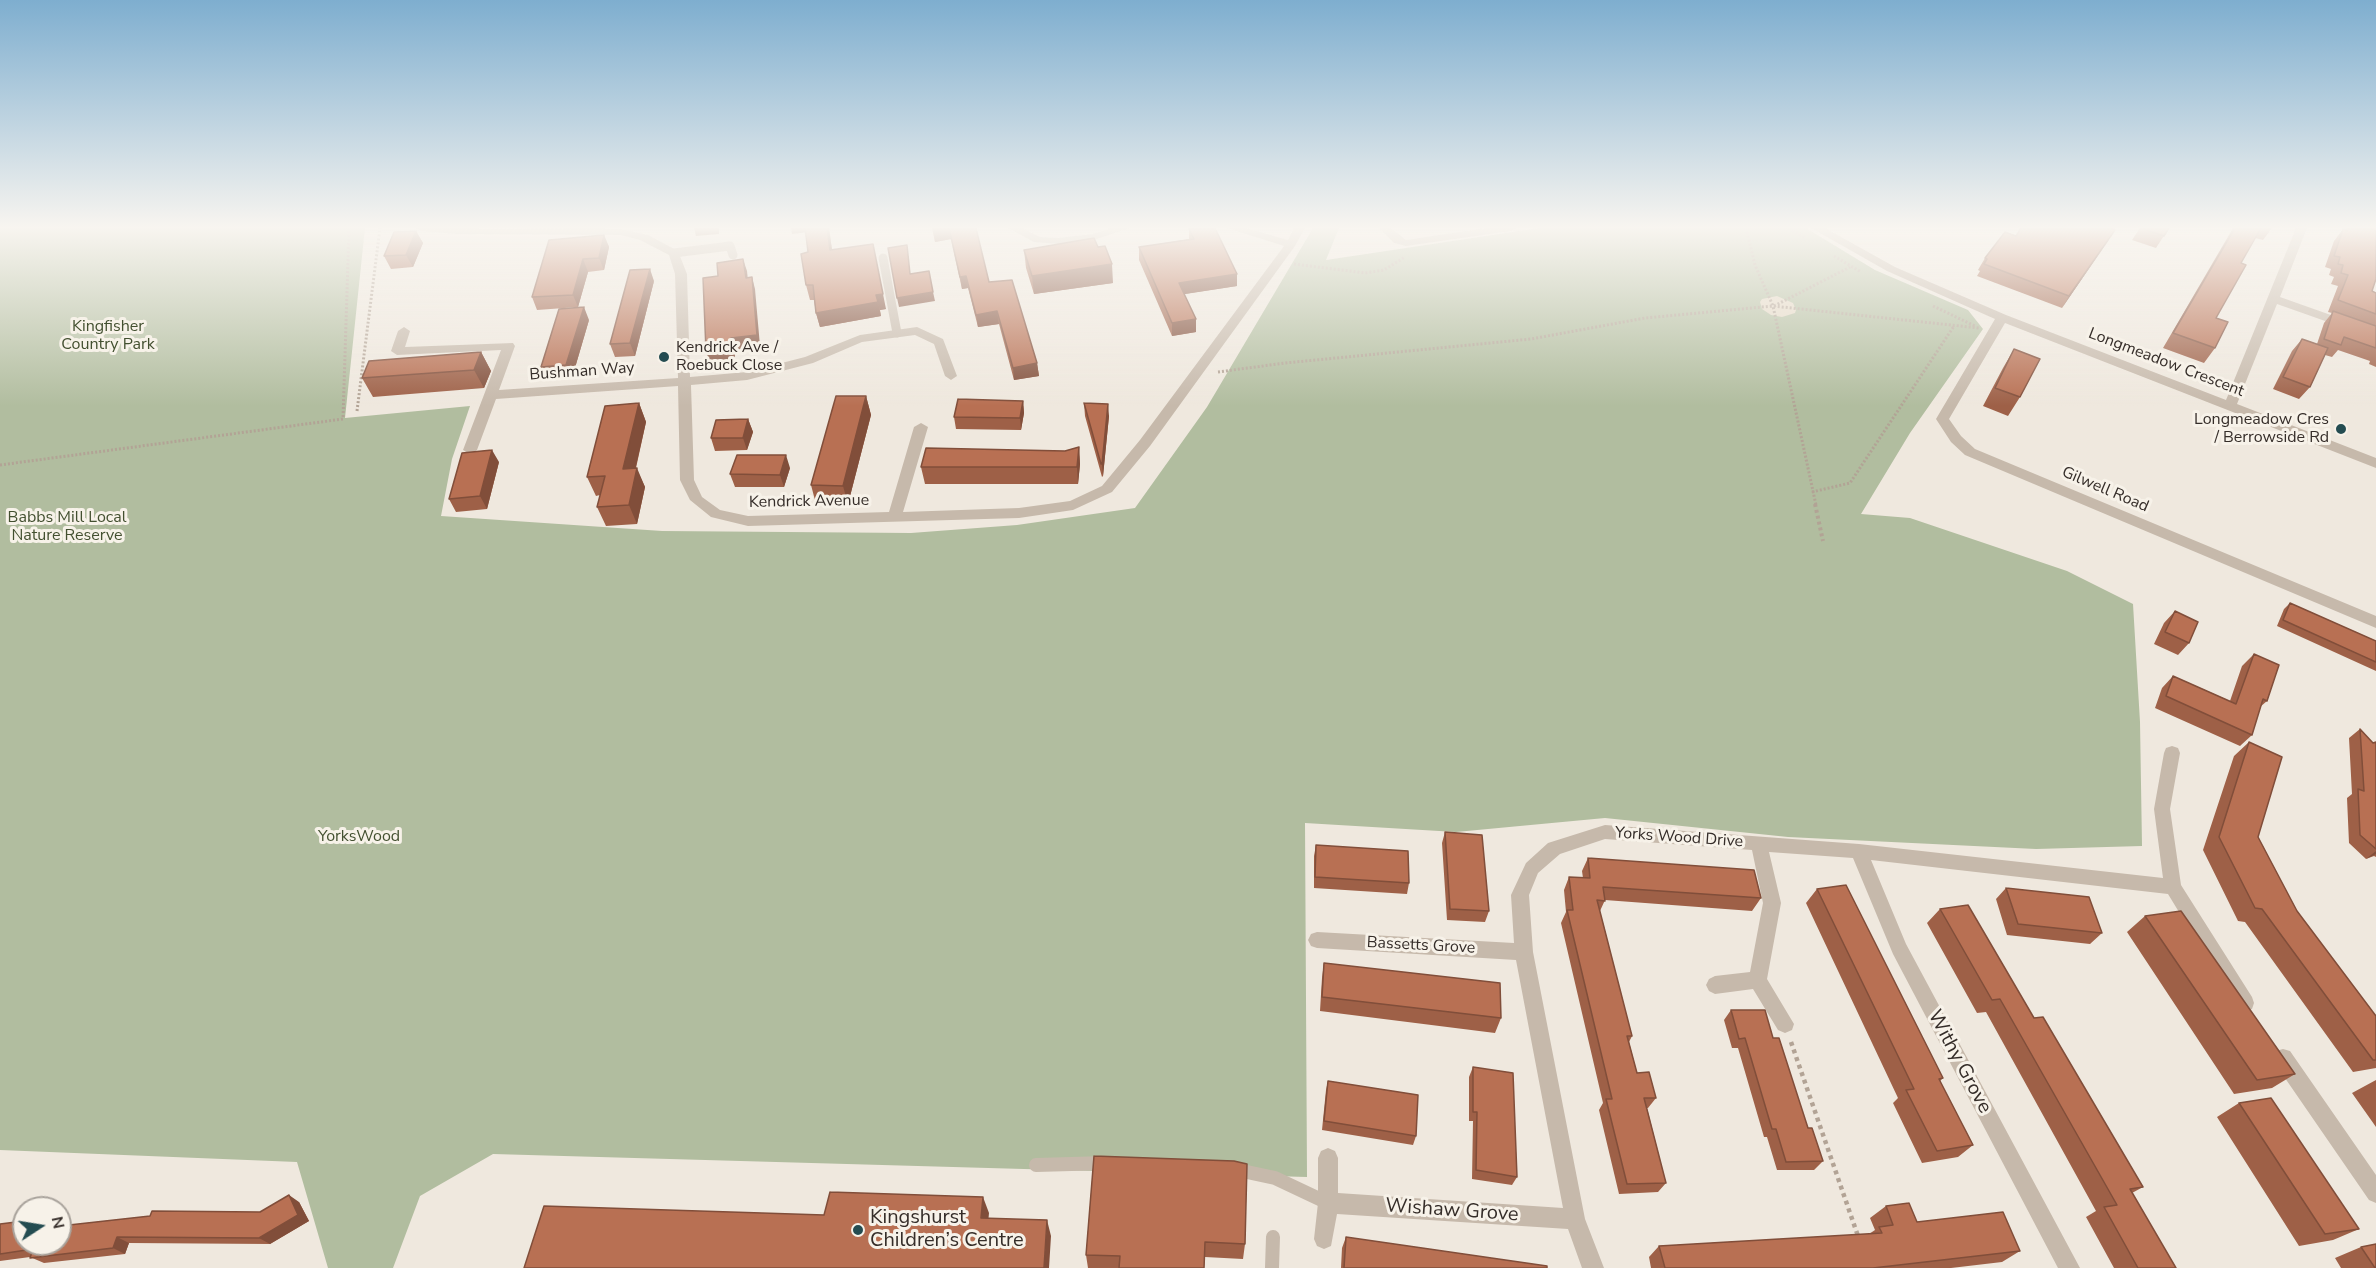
<!DOCTYPE html>
<html>
<head>
<meta charset="utf-8">
<style>
	body { margin:0 }
	#map { position:relative; width:2376px; height:1268px; overflow:hidden; background:#efe8de; font-family:"Nunito Sans",sans-serif }
	canvas { display:block }
	.north { position:absolute; left:12px; top:1196px; width:60px; height:60px; box-sizing:border-box; background:#f7f2e9; border:2px solid #a9a39c; border-radius:50%; rotate:78deg; font-size:16px; font-weight:700; line-height:24px; text-align:center; color:#352d29 }
	.north::after { content:''; display:block; margin:auto; width:21px; height:27px; background:#244c51; clip-path:polygon(50% 0,100% 100%,50% 72%,0 100%) }
</style>
</head>
<body>
<div id="map">
<canvas width="2376" height="1268"></canvas>
<div class="north">N</div>
</div>
<script>
const ctx = document.querySelector('canvas').getContext('2d');
ctx.lineJoin = 'round';
function fill(path, color) { ctx.fillStyle = color; ctx.fill(path, 'evenodd'); }
const poly = rows => new Path2D(rows.map(r => 'M' + r).join(''));
function trace(path, color, width, dash) { ctx.strokeStyle = color; ctx.lineWidth = width; ctx.lineCap = dash ? 'butt' : 'round'; ctx.setLineDash(dash || []); ctx.stroke(path); }
function drawText(font, color, halo, rows, align = 'center') {
  ctx.font = font + ' "Nunito Sans",sans-serif'; ctx.lineWidth = 6; ctx.setLineDash([]); ctx.textBaseline = 'middle'; ctx.strokeStyle = halo; ctx.fillStyle = color; for (const [text, x, y, turn = 0] of rows) {
    ctx.save(); ctx.translate(x, y); ctx.rotate((+turn || 0) * Math.PI / 180); ctx.textAlign = isNaN(turn) ? turn : align; if (halo) ctx.strokeText(text, 0, 0); ctx.fillText(text, 0, 0); ctx.restore();
  }
}
fill(poly([
	[0,228,365,228,345,418,470,406,452,459,441,516,662,531,911,533,1017,525,1135,508,1207,407,1313,228,1339,228,1326,260,1539,228,1806,228,1875,270,1968,310,1983,329,1910,433,1861,514,1910,518,2067,571,2133,604,2140,722,2142,846,2036,849,1788,837,1605,818,1456,832,1305,823,1307,1177,493,1154,420,1196,393,1268,328,1268,297,1162,0,1150]
]), '#b1bd9f');
fill(poly([
	[1777,296,1793,303,1796,310,1795,313,1782,317,1771,315,1762,309,1760,302,1762,299]
]), '#e5d9c6');
trace(poly([
	[1746,228,1755,265,1773,306,1816,505],
	[1789,228,1805,238],
	[1834,256,1861,272],
	[1294,264,1365,273,1384,270,1405,257],
	[1774,306,1850,267],
	[1933,306,1975,326],
	[1218,372,1285,363,1531,339,1645,318,1773,306,1979,328],
	[357,411,380,228],
	[0,465,343,419,349,228],
	[1812,492,1850,483,1954,326]
]), '#b2a395', 3, [2, 2]);
trace(poly([
	[1815,504,1823,541]
]), '#b2a395', 4, [3, 3]);
trace(poly([
	[1791,1042,1859,1239]
]), '#b2a395', 4.5, [4, 4]);
trace(poly([
	[674,253,730,246,733,255],
	[883,258,897,333]
]), '#c6b9ab', 9);
trace(poly([
	[1036,1165,1107,1163],
	[1233,1169,1275,1178,1328,1203],
	[1272,1268,1273,1237]
]), '#c6b9ab', 14);
fill(poly([
	[416,228,621,229,648,235,678,251,687,274,690,377,747,372,805,357,860,335,917,327,943,339,957,376,951,380,945,376,934,344,915,335,862,342,813,363,747,380,691,385,694,480,702,497,720,510,748,516,889,512,914,427,921,423,928,427,903,512,1019,508,1070,501,1102,486,1140,440,1284,246,1227,228,1246,228,1288,240,1294,228,1305,228,1295,246,1150,446,1112,492,1073,510,1019,518,748,526,711,517,690,500,680,480,678,386,496,399,477,450,470,454,463,450,501,350,397,355,391,351,398,331,404,327,410,331,405,347,513,343,515,346,499,390,678,378,675,274,669,255,640,240,621,235,457,234,421,231,416,228],
	[1008,228,1022,228,1040,237,1058,238,1093,234,1111,228,1129,228,1094,240,1058,244,1034,242,1008,228],
	[1379,228,1391,228,1406,240,1486,228,1516,228,1511,231,1406,246,1394,243,1379,228],
	[1811,228,1825,228,1895,267,2006,315,2226,400,2296,228,2307,228,2280,297,2376,331,2376,339,2277,304,2237,404,2376,458,2376,468,2005,323,1949,419,1961,436,1975,449,2376,616,2376,628,1965,455,1951,442,1936,419,1995,319,1887,271,1811,228],
	[2172,746,2178,748,2180,753,2170,809,2181,885,2252,997,2254,1003,2252,1009,2245,1012,2238,1009,2168,894,1871,860,1906,944,2080,1268,2058,1268,1893,954,1853,858,1769,852,1781,903,1767,979,1794,1024,1792,1030,1785,1033,1778,1030,1753,989,1715,994,1709,991,1706,985,1709,979,1715,976,1750,972,1763,903,1752,850,1605,839,1560,854,1538,873,1529,895,1533,952,1585,1219,1604,1268,1582,1268,1568,1229,1337,1214,1331,1246,1324,1249,1317,1246,1314,1239,1318,1203,1318,1158,1321,1151,1328,1148,1335,1151,1338,1158,1338,1193,1563,1208,1516,960,1317,948,1311,946,1308,940,1311,934,1317,932,1514,943,1511,895,1526,863,1548,843,1605,825,1859,844,2163,878,2154,809,2164,753,2166,748,2172,746],
	[2283,1049,2290,1051,2376,1175,2376,1203,2369,1200,2276,1065,2273,1058,2276,1051,2283,1049]
]), '#c6b9ab');
fill(poly([
	[829,228,832,250,886,309,880,310,881,316,820,327,816,313,814,300,810,300,806,285,808,252,806,232,792,234],
	[932,228,976,228,989,282,1037,363,1039,376,1014,380,999,324,978,327,968,288,962,289,951,239,935,242],
	[2140,228,2169,228,2156,248,2132,240],
	[2233,228,2272,228,2263,240,2255,238,2241,263,2216,318,2215,348,2204,363,2163,348],
	[2346,228,2376,228,2372,291,2376,293,2376,367,2369,364,2370,361,2338,350,2332,357,2325,355,2310,387,2299,399,2273,389,2292,351,2302,339,2317,344,2324,323,2332,313,2328,312,2338,286,2331,284,2334,277,2329,275,2331,269,2325,267,2334,241,2343,229,2345,230],
	[1189,229,1237,274,1237,286,1184,294,1196,332,1172,336,1139,260,1139,247,1189,239],
	[416,231,423,243,413,267,391,269,384,256],
	[604,235,609,247,604,270,588,272,578,307,537,310,532,297],
	[2016,236,2107,242,2062,308,1977,276,1980,271,1978,270,1985,258],
	[1024,250,1113,283,1034,294,1026,268],
	[654,281,635,356,615,357,610,344],
	[589,320,572,378,546,379,541,367],
	[2014,349,2020,397,2008,416,1983,406,2003,368],
	[481,352,491,371,484,388,373,397,362,378],
	[866,396,871,415,848,504,816,504,811,485],
	[1023,401,1024,413,1021,430,956,429,954,417],
	[639,403,646,422,636,468,645,487,637,524,606,526,597,507,600,495,596,496,587,477],
	[1084,403,1109,416,1103,476,1102,477,1085,416],
	[748,419,753,432,747,450,715,451,711,438],
	[1079,447,1080,464,1078,484,925,484,921,467,1065,451],
	[499,462,487,509,456,512,449,499],
	[790,468,784,487,735,487,730,474],
	[2290,603,2376,641,2376,671,2277,626,2284,609],
	[2175,611,2189,643,2178,655,2154,644,2164,623],
	[2254,654,2267,701,2260,707,2252,735,2240,746,2155,708,2162,688,2173,676,2230,701,2242,666],
	[2360,729,2373,743,2376,742,2376,857,2374,856,2366,859,2349,843,2347,798,2352,794,2349,738],
	[2249,742,2258,837,2297,911,2376,1016,2376,1068,2353,1072,2245,922,2238,921,2203,850,2234,756],
	[1445,832,1489,911,1485,922,1447,920,1442,843],
	[1316,845,1409,883,1407,894,1314,888,1314,856],
	[1588,858,1761,898,1752,911,1605,900,1600,911,1632,1036,1629,1042,1637,1073,1656,1098,1648,1108,1647,1108,1666,1183,1658,1192,1619,1194,1599,1110,1603,1103,1561,923,1566,912,1564,890,1569,877,1583,878,1582,871],
	[2006,888,2102,933,2090,944,2007,935,1996,899],
	[1817,889,1943,1078,1940,1081,1973,1145,1958,1157,1922,1163,1893,1103,1898,1098,1806,903],
	[1940,909,2034,1018,2143,1187,2132,1193,2176,1268,2114,1268,2086,1217,2096,1211,1986,1012,1977,1013,1927,923],
	[2145,916,2295,1074,2272,1088,2234,1094,2127,932],
	[1324,963,1501,1018,1495,1033,1320,1011,1322,978],
	[1731,1010,1773,1038,1808,1128,1823,1161,1814,1170,1777,1170,1767,1137,1764,1137,1738,1048,1732,1048,1724,1020],
	[1473,1067,1517,1177,1512,1185,1472,1179,1473,1121,1469,1121,1469,1077],
	[2376,1080,2376,1127,2352,1093],
	[1328,1081,1416,1136,1413,1145,1322,1130,1326,1090],
	[2239,1103,2359,1229,2333,1240,2299,1246,2217,1117],
	[1094,1156,1245,1244,1243,1259,1205,1257,1204,1268,1088,1268,1086,1255],
	[299,1202,309,1221,270,1244,129,1243,125,1254,44,1263,30,1257,0,1261,0,1224,24,1244,260,1212],
	[1886,1206,1917,1222,2020,1251,2002,1262,1951,1268,1651,1268,1649,1257,1659,1246,1869,1234,1875,1230,1870,1218],
	[1346,1237,1547,1268,1341,1268,1342,1248],
	[2361,1247,2376,1268,2341,1268,2335,1258]
]), '#9e6047');
fill(poly([
	[694,228,719,228,719,234,696,236],
	[791,228,807,228,808,232,792,234],
	[827,228,829,228,834,265,830,250],
	[939,228,949,228,951,239,935,242,933,229],
	[2115,230,2107,242,2062,308,2069,296],
	[416,231,423,243,413,267,406,255],
	[604,235,609,247,604,270,599,258],
	[873,244,886,309,880,310,876,295],
	[583,259,588,272,578,307,573,295],
	[743,259,747,271,749,290,746,278],
	[1112,264,1113,283,1034,294,1032,276],
	[650,269,654,281,635,356,630,343],
	[1237,274,1237,286,1179,295,1179,283],
	[966,276,968,288,962,289,960,277],
	[752,277,755,289,760,346,735,350,735,359,710,363,706,351,731,338],
	[933,292,935,301,899,307,897,298],
	[878,302,881,316,820,327,816,313],
	[584,307,589,320,572,378,566,365],
	[997,311,999,324,978,327,976,315],
	[1196,319,1196,332,1172,336,1172,323],
	[481,352,491,371,484,388,474,370],
	[1037,363,1039,376,1014,380,1013,368],
	[866,396,871,415,848,504,843,486],
	[1023,401,1024,413,1021,430,1020,418],
	[639,403,646,422,631,488,623,469],
	[1108,404,1109,416,1103,476,1102,464],
	[748,419,753,432,747,450,743,438],
	[1079,447,1080,464,1078,484,1077,467],
	[492,450,499,462,487,509,480,496],
	[786,455,790,468,784,487,780,475],
	[637,468,645,487,637,524,629,505],
	[2376,851,2376,854,2366,859],
	[289,1195,299,1202,309,1221,270,1244,259,1238],
	[983,1197,989,1213,987,1234,981,1218],
	[1047,1220,1051,1236,1049,1268,1044,1268],
	[117,1237,129,1243,125,1254,113,1248]
]), '#814e3a');
const building = poly([
	[805,228,827,228,830,250,873,244,883,294,876,295,878,302,816,313,813,285,806,285,801,254,808,252,805,228],
	[949,228,976,228,989,282,1012,280,1037,363,1013,368,997,311,976,315,966,276,960,277,949,228],
	[1215,228,1237,274,1179,283,1196,319,1172,323,1139,247,1194,239,1189,229,1215,228],
	[2021,228,2110,228,2115,230,2069,296,1984,264,1987,259,1985,258,2005,232,2016,236,2021,228],
	[2141,228,2169,228,2164,236,2141,228],
	[2235,228,2261,228,2241,263,2246,265,2216,318,2228,322,2215,348,2173,333,2235,228],
	[2348,228,2376,228,2376,279,2372,291,2376,293,2376,314,2338,300,2348,275,2341,273,2343,265,2338,264,2340,257,2334,256,2343,229,2347,231,2348,228],
	[416,231,406,255,384,256,394,232,416,231],
	[604,235,599,258,583,259,573,295,532,297,549,240,604,235],
	[1094,238,1098,247,1105,246,1112,264,1032,276,1024,250,1094,238],
	[907,245,910,274,929,271,933,292,897,298,888,248,907,245],
	[743,259,746,278,752,277,757,335,731,338,731,348,706,351,703,278,718,276,717,263,743,259],
	[650,269,630,343,610,344,630,270,650,269],
	[584,307,566,365,541,367,559,309,584,307],
	[2333,311,2376,326,2376,348,2344,337,2341,345,2324,339,2333,311],
	[2302,339,2328,348,2310,387,2283,377,2302,339],
	[2014,349,2040,359,2020,397,1995,388,2014,349],
	[481,352,474,370,362,378,369,361,481,352],
	[836,396,866,396,843,486,811,485,836,396],
	[958,399,1023,401,1020,418,954,417,958,399],
	[639,403,623,469,637,468,629,505,597,507,605,476,587,477,605,406,639,403],
	[1084,403,1108,404,1102,464,1101,464,1084,403],
	[748,419,743,438,711,438,716,420,748,419],
	[1079,447,1077,467,921,467,926,448,1065,451,1079,447],
	[492,450,480,496,449,499,462,453,492,450],
	[737,455,786,455,780,475,730,474,737,455],
	[2290,603,2376,641,2376,662,2283,620,2290,603],
	[2175,611,2198,622,2189,643,2165,632,2175,611],
	[2254,654,2279,665,2267,701,2263,699,2252,735,2166,696,2173,676,2236,704,2254,654],
	[2360,729,2373,743,2376,742,2376,849,2360,835,2358,789,2364,791,2360,729],
	[2249,742,2282,757,2258,837,2297,911,2376,1016,2376,1060,2373,1060,2262,909,2255,908,2219,837,2249,742],
	[1445,832,1482,835,1489,911,1450,909,1445,832],
	[1316,845,1408,851,1409,883,1315,877,1316,845],
	[1588,858,1754,870,1761,898,1603,887,1605,901,1597,900,1632,1036,1627,1036,1637,1073,1649,1072,1656,1098,1644,1098,1666,1183,1627,1184,1606,1099,1612,1099,1567,910,1573,910,1569,877,1590,878,1588,858],
	[1846,885,1943,1078,1939,1079,1973,1145,1937,1151,1906,1090,1914,1089,1817,889,1846,885],
	[2006,888,2089,897,2102,933,2018,924,2006,888],
	[1968,905,2034,1018,2043,1017,2143,1187,2130,1189,2176,1268,2138,1268,2104,1207,2117,1205,2000,999,1992,1000,1940,909,1968,905],
	[2181,911,2295,1074,2257,1080,2145,916,2181,911],
	[1324,963,1500,983,1501,1018,1322,997,1324,963],
	[1731,1010,1765,1010,1773,1038,1779,1038,1808,1128,1812,1128,1823,1161,1786,1162,1776,1129,1772,1129,1745,1038,1739,1039,1731,1010],
	[1473,1067,1513,1073,1517,1177,1476,1170,1477,1112,1473,1112,1473,1067],
	[1328,1081,1418,1095,1416,1136,1324,1121,1328,1081],
	[2271,1098,2359,1229,2325,1234,2239,1103,2271,1098],
	[1094,1156,1234,1161,1247,1164,1245,1244,1205,1242,1204,1268,1119,1268,1120,1256,1086,1255,1094,1156],
	[830,1192,983,1197,981,1218,1047,1220,1044,1268,524,1268,544,1206,824,1215,830,1192],
	[289,1195,298,1215,259,1238,117,1237,113,1248,30,1258,33,1249,0,1254,0,1224,24,1221,24,1244,60,1244,60,1226,150,1216,152,1211,260,1212,289,1195],
	[1909,1203,1917,1222,2003,1212,2020,1251,1873,1268,1665,1268,1659,1246,1882,1233,1879,1227,1893,1225,1886,1206,1909,1203],
	[1346,1237,1547,1266,1547,1268,1344,1268,1346,1237],
	[2376,1244,2376,1268,2375,1268,2361,1247,2376,1244]
]);
fill(building, '#b87053');
trace(building, '#814e3a', 1.5);
const sky = ctx.createLinearGradient(0, 0, 0, 406);
sky.addColorStop(0, '#7eaecf');
sky.addColorStop(0.56, '#f8f5f0');
sky.addColorStop(1, '#f8f5f000');
ctx.fillStyle = sky;
ctx.fillRect(0, 0, 2376, 406);
for (const [x, y, r, color] of [
	[664,357,6,"#244c51"],
	[2341,429,6,"#244c51"],
	[858,1230,6,"#244c51"]
]) { const dot = new Path2D(); dot.arc(x, y, r, 0, 2 * Math.PI); ctx.fillStyle = color; ctx.fill(dot); trace(dot, '#f7f2e9', 2); }
drawText('16px', '#435030', '#f7f2e9', [
	["Kingfisher",108,327],
	["Country Park",108,345],
	["Babbs Mill Local",67,518],
	["Nature Reserve",67,536],
	["YorksWood",359,837]
]);
drawText('16px', '#352d29', '#f7f2e9', [
	["Kendrick Ave /",676,348],
	["Roebuck Close",676,366],
	["Longmeadow Cres",2329,420,"right"],
	["/ Berrowside Rd",2329,438,"right"]
], 'left');
drawText('16px', '#352d29', '#f7f2e9', [
	["Longmeadow Crescent",2166,363,21],
	["Bushman Way",582,372,-4],
	["Gilwell Road",2105,490,23],
	["Kendrick Avenue",809,502,-1],
	["Yorks Wood Drive",1679,838,4],
	["Bassetts Grove",1421,946,3]
]);
drawText('20px', '#352d29', '#f7f2e9', [
	["Withy Grove",1959,1062,62],
	["Wishaw Grove",1452,1211,4]
]);
drawText('20px', '#352d29', '#f7f2e9', [
	["Kingshurst",870,1218],
	["Children’s Centre",870,1241]
], 'left');
</script>
</body>
</html>
